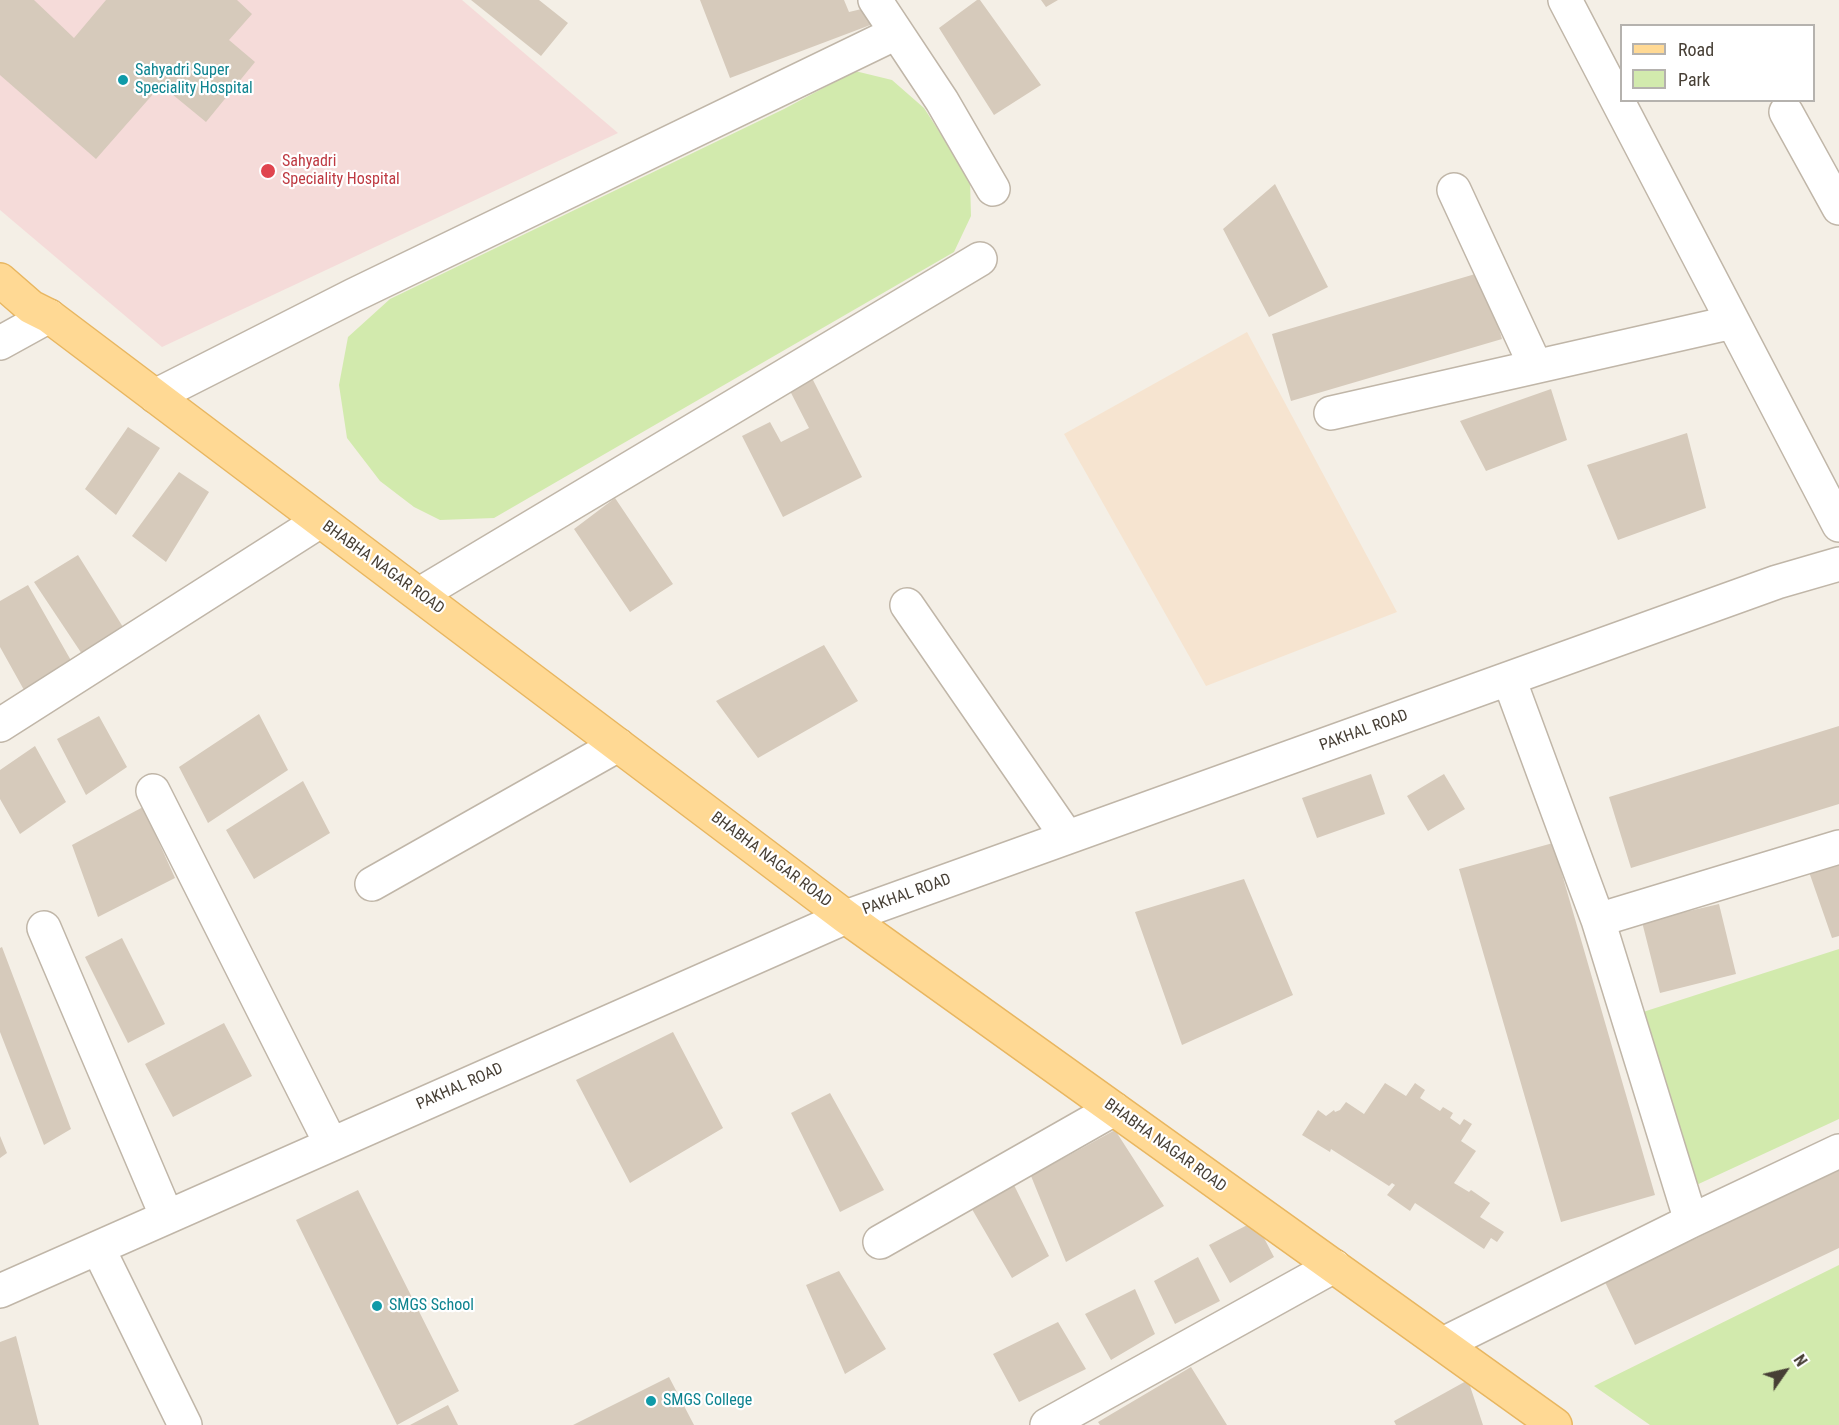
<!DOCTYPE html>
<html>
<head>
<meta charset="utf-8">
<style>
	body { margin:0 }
	#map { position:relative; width:1839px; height:1425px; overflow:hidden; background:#f4efe6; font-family:"Roboto Condensed",sans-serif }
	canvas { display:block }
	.legend { position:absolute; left:1620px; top:24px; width:195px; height:78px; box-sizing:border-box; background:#fff; border:2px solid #b5b2ae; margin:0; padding:8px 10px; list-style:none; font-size:18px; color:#473f35 }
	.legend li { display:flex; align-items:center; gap:12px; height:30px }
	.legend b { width:30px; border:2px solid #b5b2ae }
	.north { position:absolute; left:1755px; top:1341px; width:60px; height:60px; -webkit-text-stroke:4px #fff; paint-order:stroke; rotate:56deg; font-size:16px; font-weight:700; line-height:24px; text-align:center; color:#473f35 }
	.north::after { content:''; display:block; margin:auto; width:21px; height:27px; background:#473f35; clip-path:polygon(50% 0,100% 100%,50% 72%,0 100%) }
</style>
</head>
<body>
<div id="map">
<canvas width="1839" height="1425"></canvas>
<ul class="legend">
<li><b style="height:8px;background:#ffd994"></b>Road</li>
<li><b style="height:16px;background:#d2eaad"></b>Park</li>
</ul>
<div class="north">N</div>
</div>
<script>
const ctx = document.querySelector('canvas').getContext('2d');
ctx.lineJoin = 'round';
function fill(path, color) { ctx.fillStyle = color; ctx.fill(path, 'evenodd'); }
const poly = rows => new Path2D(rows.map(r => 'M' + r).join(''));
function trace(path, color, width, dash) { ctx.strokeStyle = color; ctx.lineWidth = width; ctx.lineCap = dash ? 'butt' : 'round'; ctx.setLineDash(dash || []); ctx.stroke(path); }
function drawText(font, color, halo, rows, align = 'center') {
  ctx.font = font + ' "Roboto Condensed",sans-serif'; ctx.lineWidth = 4.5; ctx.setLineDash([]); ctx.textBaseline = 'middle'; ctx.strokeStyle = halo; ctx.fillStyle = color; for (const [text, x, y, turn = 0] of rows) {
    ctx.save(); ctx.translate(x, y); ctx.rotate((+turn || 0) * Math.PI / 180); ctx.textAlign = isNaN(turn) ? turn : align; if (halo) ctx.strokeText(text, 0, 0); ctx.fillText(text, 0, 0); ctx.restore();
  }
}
fill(poly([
	[1247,332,1397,612,1206,686,1064,434]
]), '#f6e4d0');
fill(poly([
	[0,0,462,0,618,133,162,347,0,210]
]), '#f5dbd9');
fill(poly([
	[855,71,892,80,924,108,970,179,971,216,954,252,494,518,440,520,414,507,380,481,347,438,339,385,348,337,390,299,784,109],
	[1839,949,1839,1119,1692,1187,1643,1012],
	[1839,1265,1839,1425,1650,1425,1594,1386]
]), '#d2eaad');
fill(poly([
	[0,0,34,0,74,38,106,0,237,0,252,14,229,40,255,62,206,122,161,85,96,159,0,75],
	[471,0,539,0,568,23,541,56],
	[700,0,844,0,849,12,870,7,873,24,730,78],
	[977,0,980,0,1041,85,994,115,939,28],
	[1041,0,1058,0,1046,7],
	[1275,184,1328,287,1269,317,1223,229],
	[1482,272,1502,339,1291,401,1272,334],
	[812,378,862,477,783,517,742,436,770,422,781,442,809,428,789,389],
	[1551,389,1567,440,1486,471,1460,421],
	[128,427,160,448,116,515,85,489],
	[1687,433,1706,508,1618,540,1587,465],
	[179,472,209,492,166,562,132,536],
	[615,498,673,584,630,612,574,529],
	[78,555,123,627,82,654,34,582],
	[28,585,73,664,24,690,0,647,0,601],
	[824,645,858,701,758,758,716,701],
	[259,714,288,770,208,823,179,767],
	[99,716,127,767,86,795,57,739],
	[1839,726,1839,804,1631,868,1609,797],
	[35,746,66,802,20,834,0,799,0,770],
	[1371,774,1385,814,1317,838,1302,798],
	[1444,774,1465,809,1428,831,1407,796],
	[303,781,330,833,254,879,226,830],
	[143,807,175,878,98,917,72,845],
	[1553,843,1655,1195,1561,1222,1459,869],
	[1839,858,1839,936,1832,938,1808,869],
	[1244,879,1293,995,1182,1045,1135,912],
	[1719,904,1736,974,1660,993,1642,922],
	[122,938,165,1024,128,1043,85,957],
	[2,947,71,1129,44,1145,0,1032,0,948],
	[224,1023,252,1076,173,1117,145,1064],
	[673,1032,723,1128,630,1183,576,1080],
	[1385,1083,1406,1096,1415,1083,1425,1090,1420,1098,1440,1111,1443,1107,1453,1113,1450,1118,1460,1125,1464,1119,1472,1124,1461,1141,1476,1151,1454,1183,1469,1192,1471,1190,1490,1203,1480,1217,1504,1232,1497,1242,1491,1238,1484,1249,1415,1203,1410,1211,1387,1195,1395,1185,1392,1183,1389,1186,1331,1149,1330,1152,1302,1135,1318,1110,1326,1116,1334,1110,1335,1112,1340,1110,1346,1102,1364,1114],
	[830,1093,884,1190,840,1212,791,1113],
	[1115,1130,1164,1206,1066,1262,1031,1176],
	[0,1136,7,1153,0,1158],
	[1839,1170,1839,1248,1635,1345,1605,1282],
	[1012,1181,1049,1256,1012,1278,969,1204],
	[358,1190,459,1391,397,1425,296,1220],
	[1255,1221,1274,1257,1230,1283,1209,1245],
	[1198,1257,1220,1301,1175,1324,1154,1281],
	[839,1271,886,1349,845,1374,806,1285],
	[1135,1289,1155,1334,1111,1360,1085,1314],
	[1058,1322,1086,1369,1019,1402,993,1354],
	[16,1336,39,1425,0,1425,0,1342],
	[1191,1367,1227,1425,1100,1425,1098,1422],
	[669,1377,694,1425,573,1425],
	[1468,1380,1483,1425,1396,1425,1394,1421],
	[448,1405,458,1425,410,1425]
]), '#d6cabb');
const minor = poly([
	[875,0,942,101,993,189],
	[1565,0,1839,525],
	[1786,112,1839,208],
	[1454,190,1535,365],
	[0,343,49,316],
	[155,396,354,295,896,33],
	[1331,413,1733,322],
	[420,594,980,259],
	[907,605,1067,837],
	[1509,679,1598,920,1691,1221],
	[0,725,320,521],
	[153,791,331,1144],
	[372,884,618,745],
	[1598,920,1839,847],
	[44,928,167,1217],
	[880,1242,1114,1109],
	[98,1248,185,1425],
	[0,1291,846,917,1777,582,1839,564],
	[1443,1344,1691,1221,1839,1151],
	[1047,1425,1334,1266]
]);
const major = poly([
	[0,280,31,307,49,316,846,917,1555,1425]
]);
trace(minor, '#c0b6a8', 36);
trace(major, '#e8b660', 36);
trace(minor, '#fff', 33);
trace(major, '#ffd994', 33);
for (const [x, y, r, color] of [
	[123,80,6,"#0f9aa8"],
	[268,171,8,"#e0444e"],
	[377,1306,6,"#0f9aa8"],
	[651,1401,6,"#0f9aa8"]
]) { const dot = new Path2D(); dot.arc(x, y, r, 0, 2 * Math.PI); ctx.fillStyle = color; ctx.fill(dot); trace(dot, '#fff', 2); }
drawText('16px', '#0d838f', '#fff', [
	["Sahyadri Super",135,71],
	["Speciality Hospital",135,89],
	["SMGS School",389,1306],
	["SMGS College",663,1401]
], 'left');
drawText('16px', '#be3a42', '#fff', [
	["Sahyadri",282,162],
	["Speciality Hospital",282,180]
], 'left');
drawText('16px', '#473f35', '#fff', [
	["BHABHA NAGAR ROAD",383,568,36],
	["PAKHAL ROAD",1364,731,-20],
	["BHABHA NAGAR ROAD",771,860,37],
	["PAKHAL ROAD",907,895,-20],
	["PAKHAL ROAD",460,1087,-24],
	["BHABHA NAGAR ROAD",1165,1146,36]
]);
</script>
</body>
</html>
